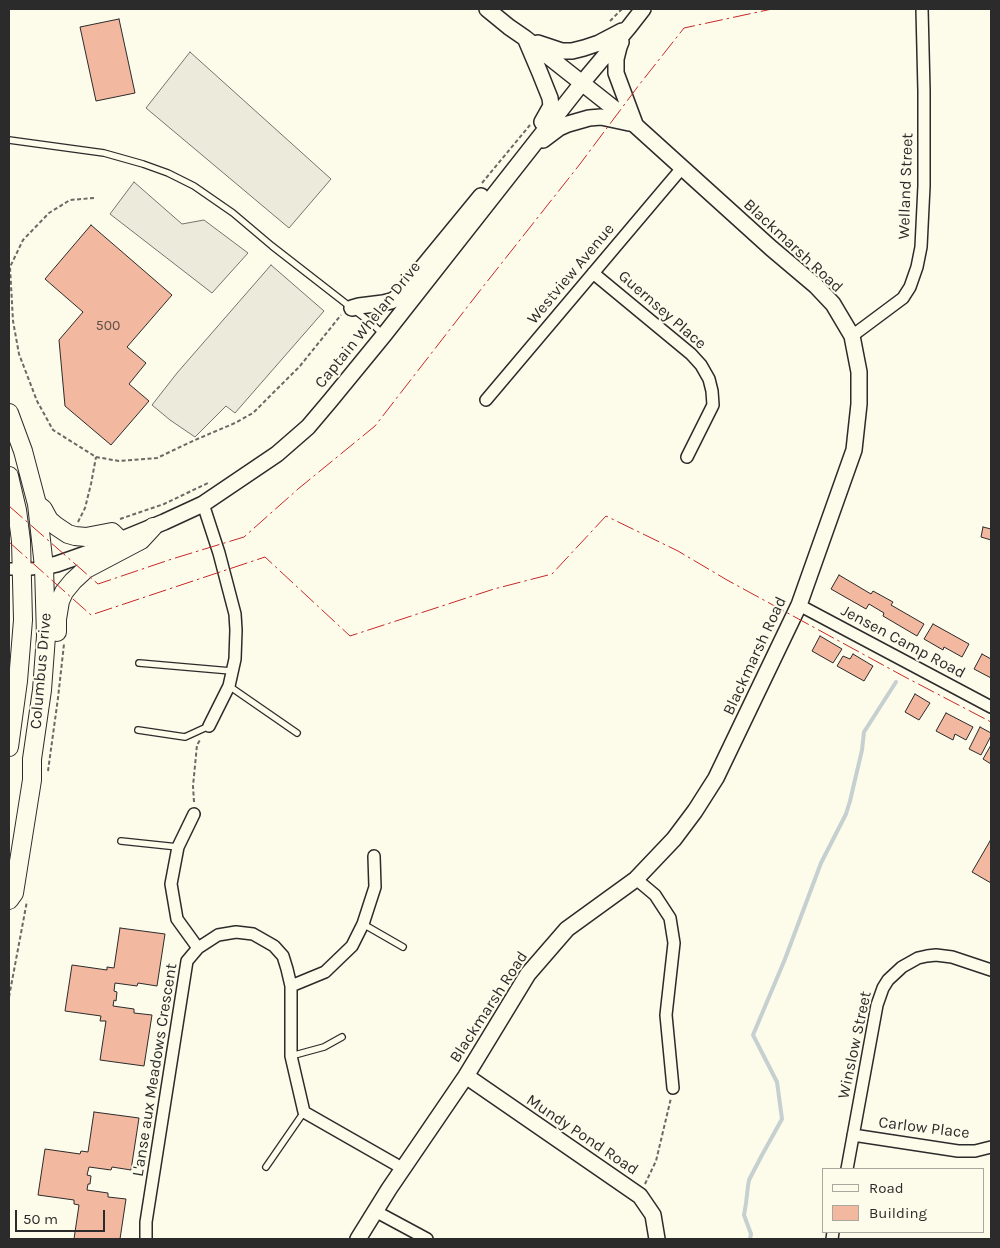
<!DOCTYPE html>
<html>
<head>
<meta charset="utf-8">
<style>
	body { margin:0 }
	#map { position:relative; width:1000px; height:1248px; overflow:hidden; background:#fdfbea; font-family:Karla,sans-serif }
	canvas { display:block }
	.frame { position:absolute; inset:0; border:10px solid #2b2b2b; pointer-events:none }
	.legend { position:absolute; left:822px; top:1168px; width:162px; height:65px; box-sizing:border-box; background:#fdfbea; border:1px solid #a9a89e; margin:0; padding:6px 9px; list-style:none; font-size:15px; color:#2b2b2b }
	.legend li { display:flex; align-items:center; gap:10px; height:25px }
	.legend b { width:25px; border:1px solid #a9a89e }
	.scale { position:absolute; left:15px; top:1210px; width:90px; height:22px; box-sizing:border-box; border:2px solid #2b2b2b; border-top:0; padding-left:6px; font-size:15px; line-height:18px; white-space:nowrap; color:#2b2b2b; -webkit-text-stroke:4px #fdfbea; paint-order:stroke }
</style>
</head>
<body>
<div id="map">
<canvas width="1000" height="1248"></canvas>
<div class="frame"></div>
<ul class="legend">
<li><b style="height:6px;background:#fdfbea"></b>Road</li>
<li><b style="height:14px;background:#f2b8a0"></b>Building</li>
</ul>
<div class="scale">50 m</div>
</div>
<script>
const ctx = document.querySelector('canvas').getContext('2d');
ctx.lineJoin = 'round';
function fill(path, color) { ctx.fillStyle = color; ctx.fill(path, 'evenodd'); }
const poly = rows => new Path2D(rows.map(r => 'M' + r).join(''));
function trace(path, color, width, dash) { ctx.strokeStyle = color; ctx.lineWidth = width; ctx.lineCap = dash ? 'butt' : 'round'; ctx.setLineDash(dash || []); ctx.stroke(path); }
function drawText(font, color, halo, rows, align = 'center') {
  ctx.font = font + ' Karla,sans-serif'; ctx.lineWidth = 4; ctx.setLineDash([]); ctx.textBaseline = 'middle'; ctx.strokeStyle = halo; ctx.fillStyle = color; for (const [text, x, y, turn = 0] of rows) {
    ctx.save(); ctx.translate(x, y); ctx.rotate((+turn || 0) * Math.PI / 180); ctx.textAlign = isNaN(turn) ? turn : align; if (halo) ctx.strokeText(text, 0, 0); ctx.fillText(text, 0, 0); ctx.restore();
  }
}
const parking = poly([
	[190,52,331,179,289,228,146,108,190,52],
	[134,182,182,224,204,220,248,253,212,293,110,214,134,182],
	[271,265,324,311,235,413,226,406,195,437,170,420,152,405,177,373,271,265]
]);
fill(parking, '#eceadb');
trace(parking, '#74746e', 1);
trace(poly([
	[750,1239,751,1234,744,1215,746,1203,748,1186,749,1180,762,1155,782,1119,777,1082,753,1035,785,959,821,863,846,814,850,801,862,750,864,732,896,682]
]), '#c7d0d0', 4);
const building = poly([
	[119,19,135,93,96,101,80,27,119,19],
	[91,225,172,295,127,347,146,363,129,384,149,401,111,445,65,406,59,340,83,312,45,279,91,225],
	[983,527,991,529,991,540,981,537,983,527],
	[839,575,871,594,873,591,893,602,891,605,924,624,917,636,883,616,884,613,869,604,866,609,831,589,839,575],
	[933,624,969,644,962,657,944,647,943,650,924,639,933,624],
	[820,636,842,649,833,663,812,651,820,636],
	[853,654,873,666,864,681,837,666,843,656,850,659,853,654],
	[982,654,991,659,991,678,974,669,982,654],
	[915,694,930,703,919,720,905,712,915,694],
	[946,713,973,727,966,740,955,734,953,740,936,731,946,713],
	[980,727,991,733,991,736,981,755,969,749,980,727],
	[991,745,991,764,983,759,991,745],
	[990,841,991,841,991,883,972,872,990,841],
	[120,928,165,934,157,986,138,983,137,986,115,983,114,991,117,992,116,1001,114,1000,113,1006,134,1009,134,1013,152,1015,144,1066,100,1060,106,1021,100,1021,101,1016,65,1011,72,965,107,970,107,967,114,968,120,928],
	[94,1112,139,1118,131,1170,112,1167,111,1170,89,1167,87,1175,91,1176,90,1184,88,1184,87,1190,108,1193,108,1197,126,1199,120,1239,74,1239,79,1205,74,1204,74,1200,38,1195,45,1149,80,1154,81,1151,88,1152,94,1112]
]);
fill(building, '#f2b8a0');
trace(building, '#2b2b2b', 1);
const lane = poly([
	[9,140,104,153,143,164,168,173,194,186,233,213,272,246,371,323,383,334],
	[139,663,231,671],
	[229,686,297,733],
	[138,730,185,737,209,726],
	[121,841,178,847],
	[363,924,403,947],
	[291,1056,324,1047,342,1037],
	[266,1167,304,1112]
]);
const street = poly([
	[593,273,691,354,701,365,709,379,712,391,713,405,687,457],
	[852,336,903,298,910,287,917,267,921,247,924,186,924,91,922,9],
	[486,400,665,188,682,168],
	[203,504,219,553,235,614,236,630,235,659,229,686,209,726],
	[9,569,31,569,44,567],
	[799,605,991,707],
	[194,814,178,847,171,884,177,919,198,948],
	[636,879,655,895,670,918,674,943,666,1015,673,1088],
	[291,986,325,972,352,946,363,924,375,887,374,856],
	[853,1135,958,1151,975,1151,991,1147],
	[847,1169,877,1005,883,988,888,980,902,967,918,958,927,956,936,955,952,957,991,970],
	[375,1211,427,1239],
	[146,1239,146,1222,187,961,198,948,218,935,236,932,253,934,274,946,283,956,287,969,291,986,291,1056,304,1112,402,1168],
	[832,1239,833,1232]
]);
const secondary = poly([
	[526,40,540,73,550,98,551,106,542,122],
	[621,42,619,47,616,59,616,73,635,124],
	[538,43,562,51,572,51,584,48,599,43,622,31],
	[543,140,559,128,568,124,589,118,601,117,629,123],
	[352,308,359,306,383,303,391,301,395,299,403,291,481,196],
	[44,567,57,564,91,552,164,522,203,504,277,454,308,427,330,401,384,335,582,83,629,27,643,9],
	[466,1076,640,1196,653,1215,657,1239],
	[358,1239,389,1189,466,1076,528,974,567,929,636,879,674,839,695,811,716,778,799,605,854,450,859,404,859,372,852,336,833,304,816,286,771,248,635,125,525,38,509,27,487,9]
]);
const primary = poly([
	[9,413,23,451,37,504,44,567,46,636,42,690,32,759,32,780,14,893,9,900],
	[9,476,17,510,21,541,23,620,18,681,9,747],
	[38,505,43,509,49,520,56,526,68,534,75,536,86,537,112,532,120,540],
	[57,632,57,619,60,601,64,592,73,581,86,569,141,540,153,527]
]);
trace(lane, '#2b2b2b', 8);
trace(street, '#2b2b2b', 14);
trace(secondary, '#2b2b2b', 18);
trace(primary, '#2b2b2b', 20);
trace(poly([
	[610,21,622,9],
	[482,183,530,125],
	[94,198,70,200,49,213,23,240,10,267,13,321,19,354,37,401,53,430,96,457,119,461,157,458,195,440,235,423,253,413,300,366,341,315],
	[120,519,164,504,208,483],
	[78,522,85,508,91,484,96,457],
	[48,771,58,698,64,644],
	[194,802,193,786,197,745,200,740],
	[9,997,27,901],
	[645,1184,656,1161,671,1098]
]), '#6a6964', 2, [4, 2.5]);
trace(lane, '#fdfbea', 5.5);
trace(street, '#fdfbea', 11);
trace(secondary, '#fdfbea', 15);
trace(primary, '#fdfbea', 18);
trace(poly([
	[9,506,98,584,172,559,244,537,298,489,375,426,482,288,580,164,639,85,684,28,772,9],
	[9,542,91,615,265,557,350,636,494,589,552,574,606,516,678,551,727,580,905,677,991,722]
]), '#c62828', 1, [18, 4, 2.5, 4]);
drawText('14px', '#5d4e48', null, [
	["500",108,326]
]);
drawText('16px', '#2b2b2b', '#fdfbea', [
	["Welland Street",906,186,-88],
	["Blackmarsh Road",793,246,43],
	["Westview Avenue",571,274,-50],
	["Guernsey Place",662,310,41],
	["Captain Whelan Drive",368,325,-51],
	["Jensen Camp Road",903,642,28],
	["Blackmarsh Road",755,656,-65],
	["Columbus Drive",41,671,-85],
	["Blackmarsh Road",489,1007,-57],
	["Winslow Street",855,1045,-78],
	["L'anse aux Meadows Crescent",155,1070,-81],
	["Carlow Place",924,1128,7],
	["Mundy Pond Road",582,1135,34]
]);
</script>
</body>
</html>
